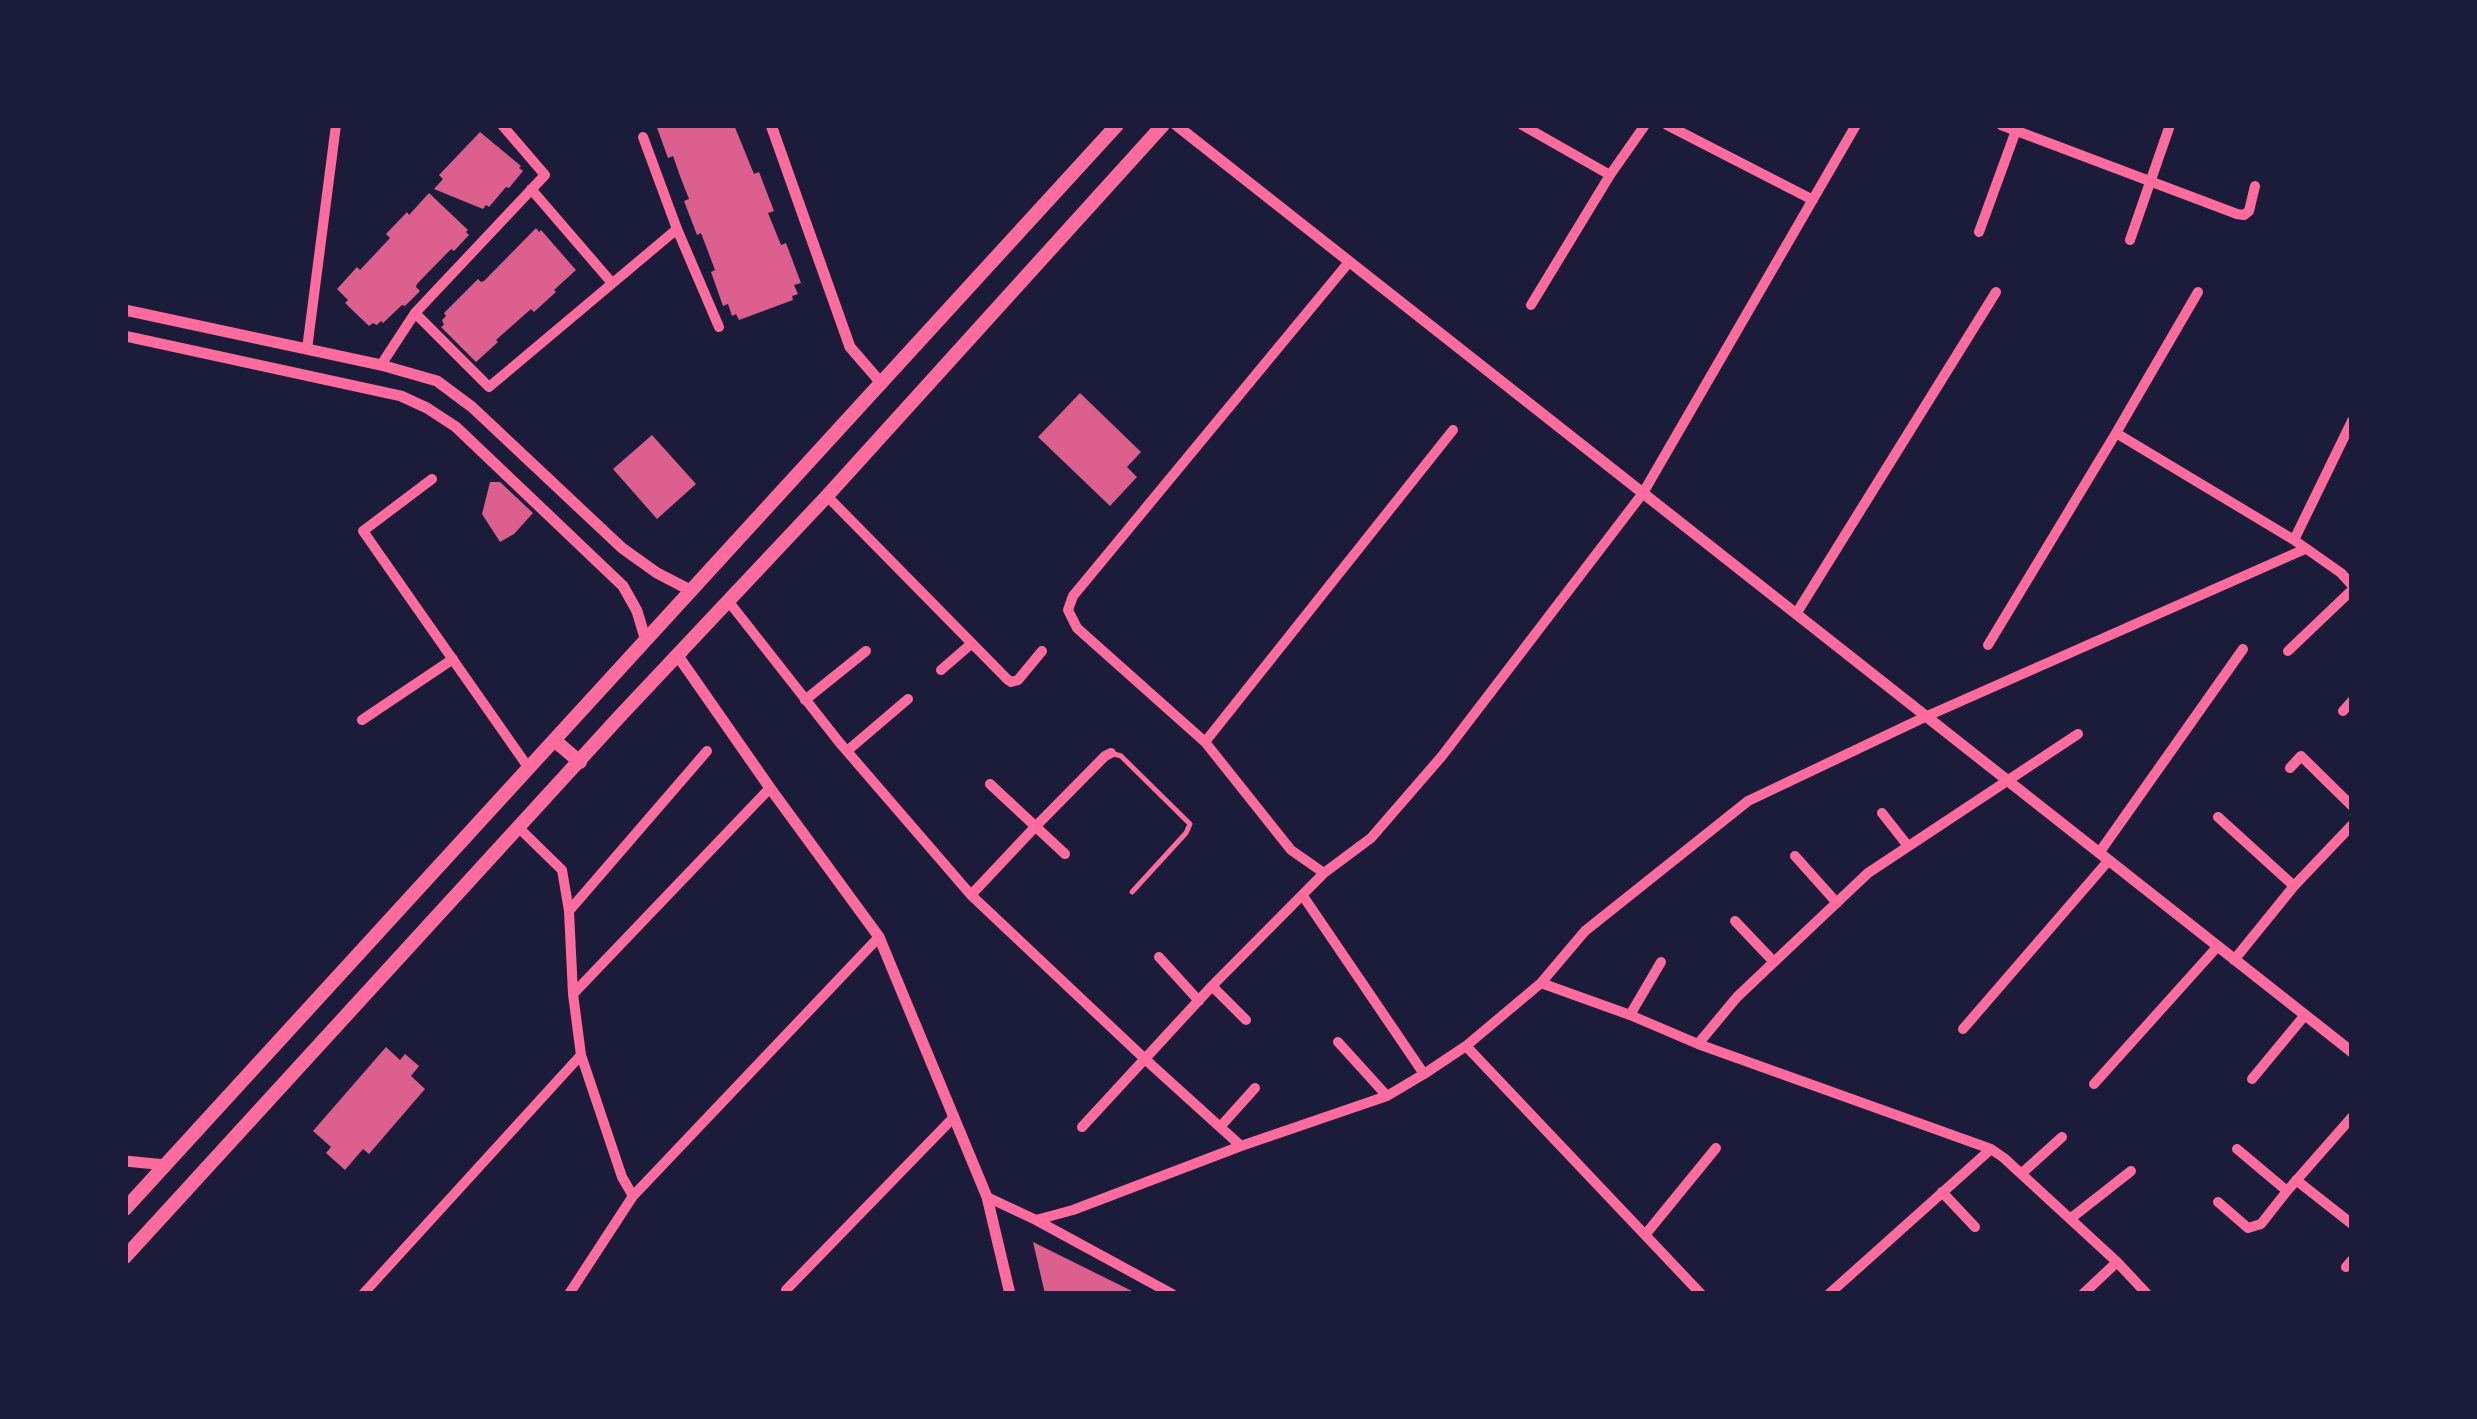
<!DOCTYPE html>
<html>
<head>
<meta charset="utf-8">
<style>
	body { margin:0 }
	#map { position:relative; width:2477px; height:1419px; overflow:hidden; background:#1b1b3a; font-family:"Roboto Condensed",sans-serif }
	canvas { display:block }
	.frame { position:absolute; inset:0; border:128px solid #1b1b3a; pointer-events:none }
</style>
</head>
<body>
<div id="map">
<canvas width="2477" height="1419"></canvas>
<div class="frame"></div>
</div>
<script>
const ctx = document.querySelector('canvas').getContext('2d');
ctx.lineJoin = 'round';
function fill(path, color) { ctx.fillStyle = color; ctx.fill(path, 'evenodd'); }
const poly = rows => new Path2D(rows.map(r => 'M' + r).join(''));
function trace(path, color, width, dash) { ctx.strokeStyle = color; ctx.lineWidth = width; ctx.lineCap = dash ? 'butt' : 'round'; ctx.setLineDash(dash || []); ctx.stroke(path); }
fill(poly([
	[656,125,734,125,754,174,759,172,774,211,768,213,781,245,786,243,801,283,794,285,798,294,792,296,793,300,739,320,736,314,732,316,728,304,723,306,711,272,715,270,701,233,697,235,684,201,689,199,680,176,673,156,668,158],
	[480,132,521,166,519,168,523,171,509,188,506,187,489,207,486,205,483,209,434,189,443,179,439,175],
	[429,193,468,230,466,232,469,235,454,251,451,249,417,284,416,287,420,291,405,306,402,305,383,323,381,321,377,325,373,323,369,326,345,303,348,300,337,289,357,267,360,270,390,238,386,234,407,212,409,215],
	[536,228,539,232,541,230,576,270,554,290,556,292,534,312,531,309,496,340,498,342,476,362,441,327,444,325,442,320,446,316,444,313,478,279,481,282,484,281],
	[1080,393,1141,452,1127,467,1137,477,1110,506,1038,437],
	[652,435,696,484,657,519,613,469],
	[490,482,500,482,533,513,514,534,500,542,482,514],
	[386,1047,400,1060,405,1054,419,1066,411,1076,425,1089,369,1154,363,1149,345,1170,326,1153,331,1147,313,1131],
	[1033,1242,1138,1294,1045,1294]
]), '#dd5f8e');
trace(poly([
	[1111,753,1121,756,1190,824,1186,833,1132,892]
]), '#ff6b9d', 5);
trace(poly([
	[1522,125,1610,175],
	[1667,125,1813,200],
	[2001,125,2237,214,2244,215,2249,211,2255,186],
	[643,137,677,229,719,327],
	[531,189,612,283],
	[1979,232,2018,125],
	[2130,240,2170,125],
	[1531,305,1610,175,1645,125],
	[415,313,489,387,677,229],
	[307,349,336,125],
	[381,365,415,313,545,175,502,125],
	[2116,433,2294,540,2341,573,2352,585],
	[432,479,363,531,528,767],
	[827,496,1007,679,1011,682,1018,680,1042,651],
	[2294,540,2352,421],
	[729,602,839,742,971,895,1146,1060,1241,1146],
	[1796,614,1996,292],
	[1988,645,2116,433,2198,292],
	[2288,651,2352,590],
	[941,670,971,644],
	[805,700,866,651],
	[2343,711,2352,701],
	[362,720,453,659],
	[1205,742,1453,430],
	[847,751,908,699],
	[2290,768,2301,756,2352,806],
	[990,784,1065,854],
	[1882,813,1908,846],
	[2218,817,2294,886],
	[519,828,562,870,569,911,573,994,581,1055,622,1177,633,1196],
	[2099,853,2243,649],
	[1795,856,1837,903],
	[1324,873,1291,850,1205,742,1077,628,1068,610,1073,596,1349,262],
	[971,895,1035,827,1105,756,1111,753],
	[1303,896,1424,1074],
	[569,911,707,751],
	[1735,921,1774,962],
	[1159,957,1199,1001],
	[2234,960,2294,886,2352,825],
	[1541,983,1630,1015,1698,1044,1991,1149,2004,1158,2117,1262,2147,1294],
	[1212,986,1246,1020],
	[573,994,770,788],
	[1630,1015,1661,962],
	[1963,1029,2109,860],
	[1338,1042,1387,1096],
	[1698,1044,1737,997,1868,873,2078,734],
	[1466,1046,1701,1294],
	[2252,1079,2305,1015],
	[2094,1084,2218,946],
	[1082,1127,1212,986,1324,873,1371,838,1442,756,1643,493,1856,125],
	[1220,1127,1255,1088],
	[2237,1149,2287,1191],
	[2021,1174,2062,1137],
	[2296,1180,2352,1224],
	[1942,1192,1975,1227],
	[987,1197,1036,1220,1172,1294],
	[2218,1202,2248,1228,2261,1224,2287,1191,2352,1117],
	[2070,1219,2131,1171],
	[1036,1220,1073,1210,1241,1146,1387,1096,1424,1074,1466,1046,1541,983,1585,931,1748,801,1925,717,2305,549],
	[1645,1235,1716,1148],
	[2346,1267,2352,1260],
	[786,1290,954,1117],
	[363,1294,581,1055],
	[569,1294,633,1196,879,937],
	[1829,1294,1991,1149],
	[2083,1294,2117,1262]
]), '#ff6b9d', 10);
trace(poly([
	[771,125,850,347,882,384],
	[1176,125,2352,1052],
	[125,310,381,365,437,381,472,407,622,548,657,573,692,591],
	[125,336,401,396,427,408,456,427,623,586,637,611,646,641],
	[678,656,770,788,879,937,987,1197,1010,1294],
	[125,1161,166,1165]
]), '#ff6b9d', 11);
trace(poly([
	[554,740,580,762],
	[125,1209,1117,125],
	[125,1257,620,716,827,496,1163,125]
]), '#ff6b9d', 14);
</script>
</body>
</html>
